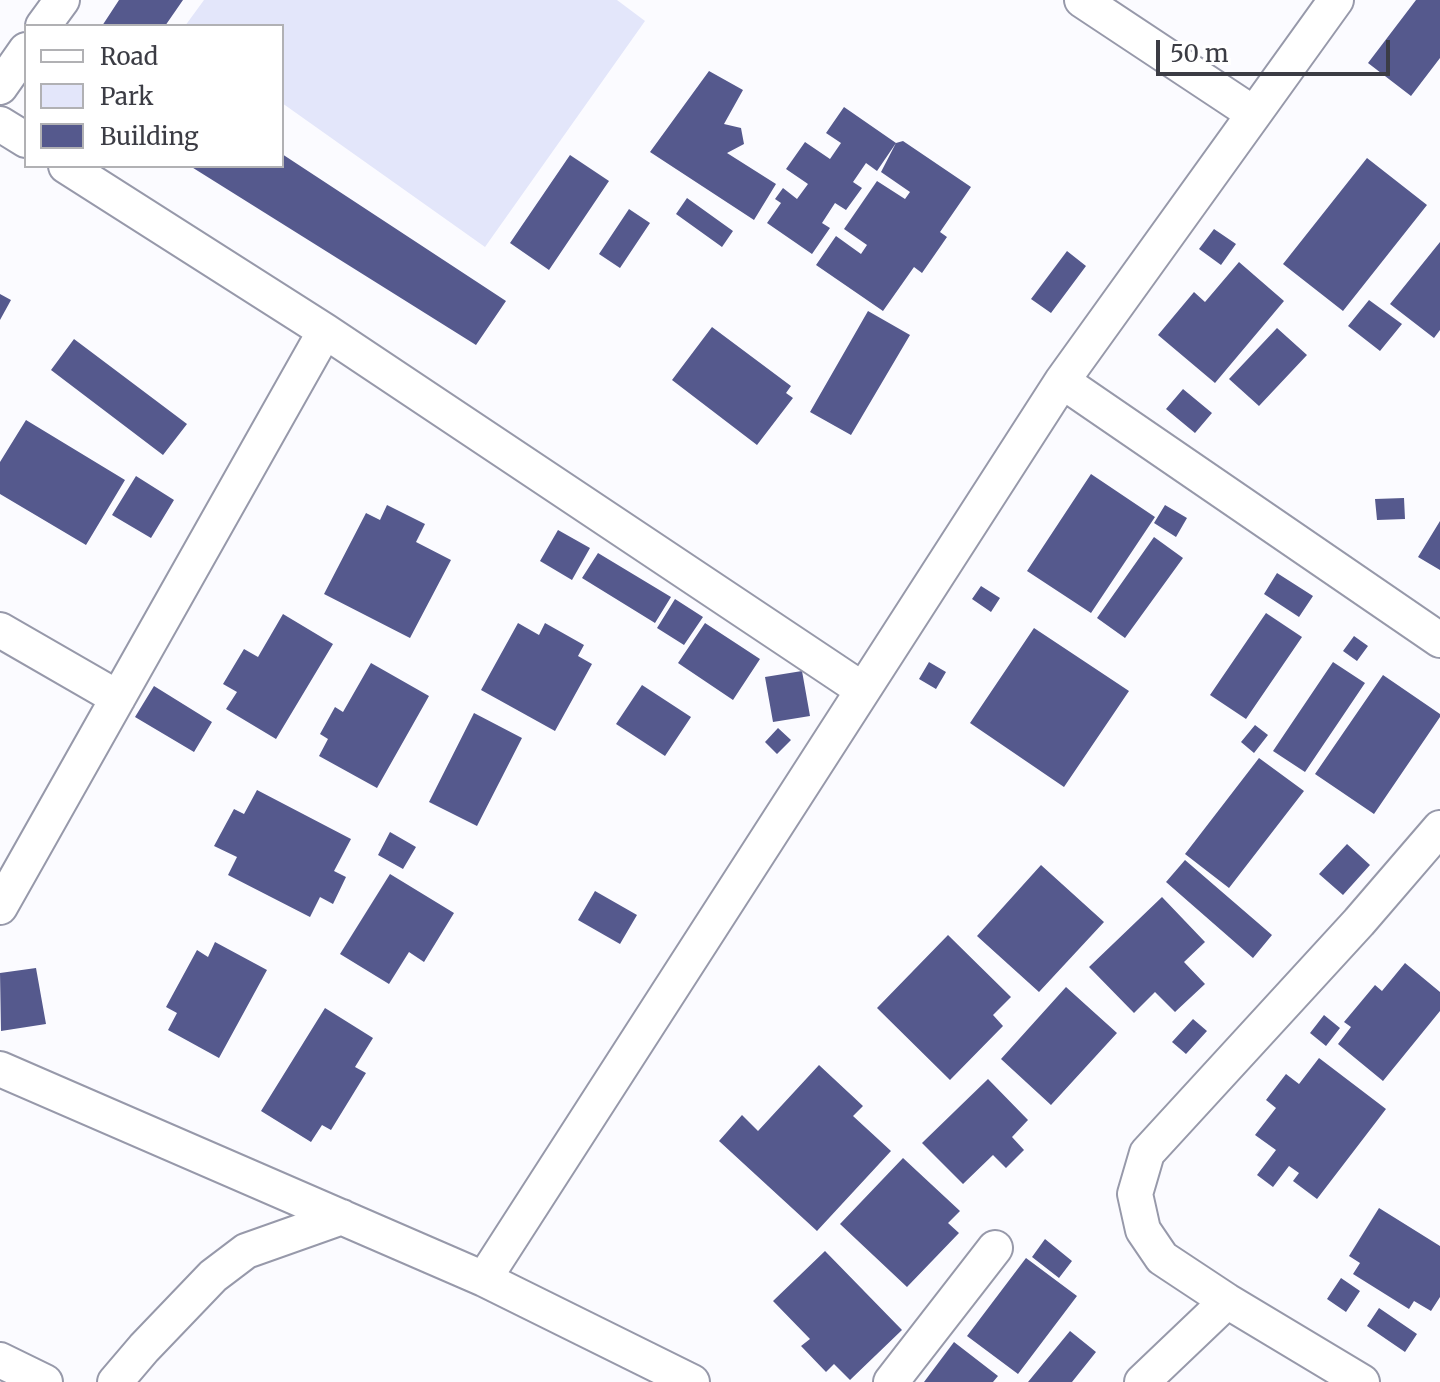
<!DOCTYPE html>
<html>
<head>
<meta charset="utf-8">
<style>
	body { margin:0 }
	#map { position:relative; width:1440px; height:1382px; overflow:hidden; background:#fbfbff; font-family:Merriweather,serif }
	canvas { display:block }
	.legend { position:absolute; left:24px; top:24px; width:260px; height:144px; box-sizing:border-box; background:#fff; border:2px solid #b1b1b4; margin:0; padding:10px 14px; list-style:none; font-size:24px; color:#3b3c44 }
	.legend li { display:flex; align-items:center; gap:16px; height:40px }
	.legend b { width:40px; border:2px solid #b1b1b4 }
	.scale { position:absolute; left:1156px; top:40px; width:234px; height:36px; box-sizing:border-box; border:4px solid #3b3c44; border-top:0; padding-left:10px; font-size:24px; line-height:28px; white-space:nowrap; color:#3b3c44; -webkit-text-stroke:6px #fff; paint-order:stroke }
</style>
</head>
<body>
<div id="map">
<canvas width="1440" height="1382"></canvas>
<ul class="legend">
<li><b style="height:10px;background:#fff"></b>Road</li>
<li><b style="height:22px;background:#e3e6fa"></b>Park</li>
<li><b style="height:22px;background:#55598d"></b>Building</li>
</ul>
<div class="scale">50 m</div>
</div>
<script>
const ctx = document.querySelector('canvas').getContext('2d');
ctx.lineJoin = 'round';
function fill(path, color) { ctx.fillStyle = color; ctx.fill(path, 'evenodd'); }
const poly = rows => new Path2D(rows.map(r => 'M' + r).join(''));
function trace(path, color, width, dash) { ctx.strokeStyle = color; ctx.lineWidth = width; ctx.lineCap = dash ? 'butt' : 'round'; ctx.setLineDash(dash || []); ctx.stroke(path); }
fill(poly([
	[204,0,617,0,645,21,485,247,282,103,282,26,185,26]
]), '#e3e6fa');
fill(poly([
	[119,0,183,0,165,26,102,26],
	[1416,0,1440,0,1440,58,1411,96,1368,63],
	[709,71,743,90,724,124,741,128,744,144,727,153,776,184,754,220,650,152],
	[844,107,896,143,877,171,866,163,853,182,862,188,846,210,835,203,822,223,830,228,812,254,767,223,781,203,775,199,783,188,797,199,808,184,786,169,805,142,830,159,841,143,826,133],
	[903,141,971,187,940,232,947,237,922,273,914,267,883,311,816,265,836,236,861,254,867,245,844,229,877,181,905,199,910,192,881,172,896,143],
	[282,154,506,301,476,345,190,166,282,166],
	[570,155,609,181,549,270,510,243],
	[1367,158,1427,205,1343,311,1283,264],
	[687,198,733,231,722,247,676,214],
	[629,209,650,223,620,268,599,254],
	[1214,229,1236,244,1221,265,1199,249],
	[1440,242,1440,330,1434,338,1390,304],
	[1067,251,1086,266,1051,313,1031,299],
	[1239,262,1284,301,1215,383,1158,335,1194,292,1205,302],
	[0,294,11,300,0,320],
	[1369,300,1402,324,1380,351,1348,326],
	[868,311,910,335,851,435,810,412],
	[712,327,791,386,786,393,793,398,757,445,672,380],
	[1277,328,1307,355,1259,406,1229,379],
	[74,339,187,424,163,455,51,370],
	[1183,389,1212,413,1195,433,1166,409],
	[26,420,125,480,86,545,0,494,0,462],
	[1091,474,1155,517,1091,613,1027,571],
	[136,476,174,500,151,538,112,515],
	[1404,498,1405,519,1377,520,1375,499],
	[387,505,425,524,416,542,451,560,410,638,324,594,366,513,380,520],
	[1165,505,1187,518,1176,537,1154,523],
	[1440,521,1440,570,1418,557],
	[558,530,590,548,572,580,540,561],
	[1154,537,1183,558,1125,638,1097,618],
	[598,553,671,597,655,623,582,578],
	[1277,573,1313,596,1299,617,1264,594],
	[981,586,1000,598,991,612,972,599],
	[675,599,703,617,684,645,657,628],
	[1266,613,1302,637,1246,719,1210,695],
	[283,614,333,644,276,739,226,709,237,692,223,684,244,649,258,657],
	[518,623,539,635,545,623,584,645,578,656,592,664,555,731,481,690],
	[705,623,760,659,733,700,678,663],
	[1034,628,1129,691,1064,787,970,723],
	[1354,636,1368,646,1357,661,1343,651],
	[929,662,946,672,936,689,919,679],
	[1333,662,1365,683,1305,772,1273,751],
	[371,663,429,696,377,788,319,756,328,739,320,734,335,707,343,712],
	[802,671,810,716,773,722,765,677],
	[1383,675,1440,714,1440,717,1374,814,1315,774],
	[642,685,691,717,665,756,616,724],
	[154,686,212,722,194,752,135,717],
	[474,713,522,738,477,826,429,802],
	[1255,725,1268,735,1254,753,1241,742],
	[778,728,791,740,777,754,765,742],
	[1259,758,1304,791,1229,888,1185,854],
	[257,790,351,839,334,871,346,877,333,904,320,897,310,917,228,875,237,857,214,846,234,809,244,814],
	[390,832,416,847,403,869,378,855],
	[1347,844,1370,865,1343,895,1319,874],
	[1185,860,1272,935,1253,958,1166,882],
	[1041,865,1104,922,1039,992,977,936],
	[390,874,454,913,424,962,409,952,389,984,340,954],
	[595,891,637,915,620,944,578,920],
	[1162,897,1205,942,1184,962,1205,984,1175,1012,1155,992,1134,1013,1089,967],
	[948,935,1011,997,993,1015,1003,1026,950,1080,877,1008],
	[215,942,267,970,219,1058,168,1030,177,1013,166,1007,197,950,208,957],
	[1405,963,1440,992,1440,1011,1383,1081,1338,1044,1351,1027,1344,1022,1375,985,1382,991],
	[36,968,46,1024,1,1031,0,973],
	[1066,987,1117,1033,1051,1105,1001,1059],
	[325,1008,373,1038,355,1067,366,1073,331,1130,322,1125,311,1142,261,1111],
	[1324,1015,1340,1028,1326,1046,1310,1033],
	[1193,1019,1207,1031,1186,1054,1172,1042],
	[1319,1058,1386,1109,1317,1199,1293,1181,1299,1173,1289,1166,1273,1187,1257,1175,1276,1150,1255,1135,1276,1108,1266,1100,1286,1074,1299,1084],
	[819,1065,863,1106,853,1116,891,1151,817,1231,719,1141,742,1115,758,1131],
	[988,1079,1028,1120,1012,1137,1024,1150,1006,1168,993,1155,963,1184,922,1143],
	[903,1158,960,1211,948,1223,959,1233,907,1287,840,1224],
	[1379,1208,1440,1246,1440,1297,1431,1311,1414,1301,1409,1309,1353,1274,1360,1263,1349,1256],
	[1045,1239,1072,1261,1059,1278,1032,1257],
	[825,1251,902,1330,850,1380,834,1364,826,1372,801,1346,810,1339,773,1301],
	[1026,1258,1077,1296,1018,1374,967,1336],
	[1341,1278,1360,1291,1346,1312,1327,1299],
	[1379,1308,1417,1334,1405,1352,1367,1326],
	[1070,1331,1096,1352,1072,1382,1028,1382],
	[954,1342,998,1376,993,1382,924,1382]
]), '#55598d');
const minor = poly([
	[1082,0,1254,114],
	[43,26,62,0],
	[0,87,26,50],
	[0,124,26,140],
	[66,166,325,331,863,690],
	[1062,381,1440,640],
	[0,630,118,698],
	[0,907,325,331],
	[0,1069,484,1279,692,1382],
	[484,1279,1062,381,1336,0],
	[0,1360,45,1382],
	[115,1382,144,1348,213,1276,246,1251,342,1217],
	[891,1382,995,1248],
	[1142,1382,1227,1301],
	[1362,1382,1227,1301,1162,1258,1143,1230,1135,1194,1147,1153,1359,922,1440,828]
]);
trace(minor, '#9799aa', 38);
trace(minor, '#fff', 34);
</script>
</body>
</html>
